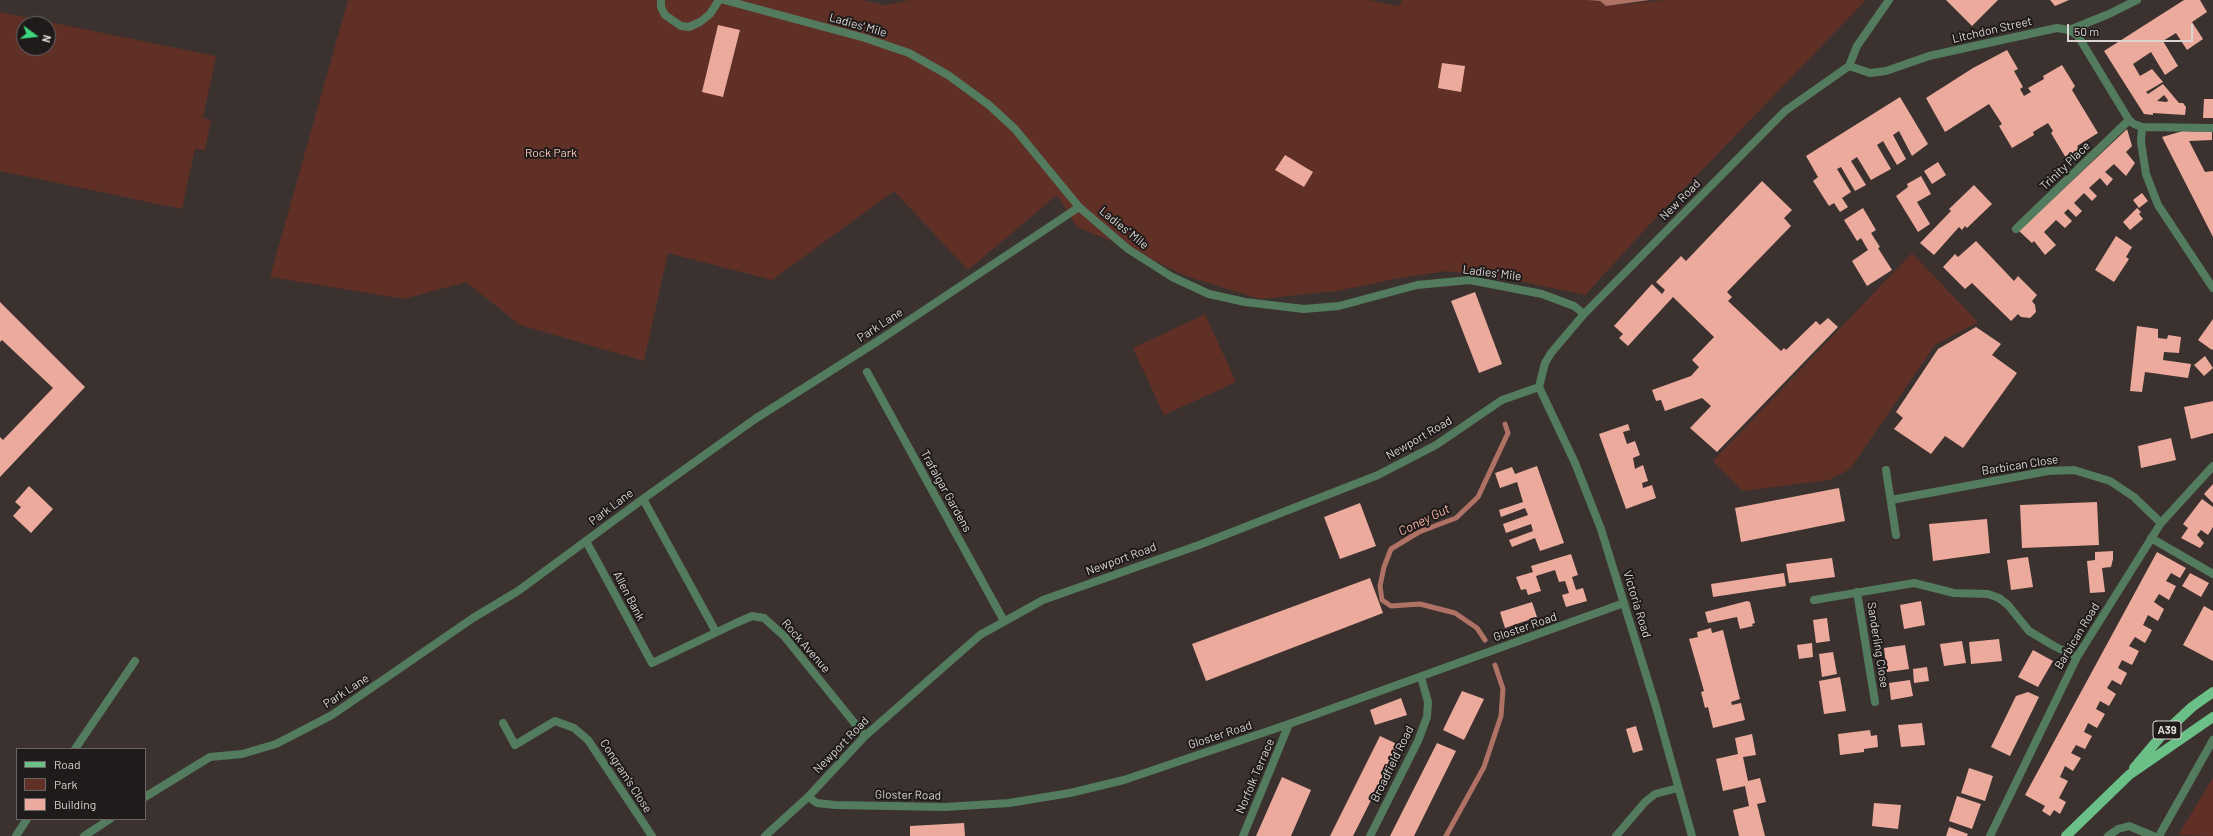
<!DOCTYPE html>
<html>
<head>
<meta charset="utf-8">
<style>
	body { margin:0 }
	#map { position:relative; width:2213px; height:836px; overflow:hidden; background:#3b3230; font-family:Barlow,sans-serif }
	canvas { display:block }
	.legend { position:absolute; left:16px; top:748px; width:130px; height:72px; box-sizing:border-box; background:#1f1b1a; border:1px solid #6a6564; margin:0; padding:5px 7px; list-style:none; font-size:12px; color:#dad4d3 }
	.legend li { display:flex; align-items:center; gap:8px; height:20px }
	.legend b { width:20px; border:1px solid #6a6564 }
	.north { position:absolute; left:16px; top:16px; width:40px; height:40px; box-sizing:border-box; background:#1f1b1a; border:1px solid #6a6564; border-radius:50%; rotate:105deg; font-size:11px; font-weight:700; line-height:16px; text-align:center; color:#dad4d3 }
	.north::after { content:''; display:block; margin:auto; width:14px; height:18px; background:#3cd77e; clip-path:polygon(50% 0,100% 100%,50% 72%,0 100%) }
	.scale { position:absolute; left:2067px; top:24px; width:126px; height:18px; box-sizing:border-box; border:2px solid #dad4d3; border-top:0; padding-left:5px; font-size:12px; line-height:14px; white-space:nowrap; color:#dad4d3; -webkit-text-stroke:3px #1f1b1a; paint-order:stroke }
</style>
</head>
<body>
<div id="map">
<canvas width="2213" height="836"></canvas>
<ul class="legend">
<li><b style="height:5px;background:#6ac086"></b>Road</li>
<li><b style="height:11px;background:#602f26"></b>Park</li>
<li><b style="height:11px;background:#ecaa9c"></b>Building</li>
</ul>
<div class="north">N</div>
<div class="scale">50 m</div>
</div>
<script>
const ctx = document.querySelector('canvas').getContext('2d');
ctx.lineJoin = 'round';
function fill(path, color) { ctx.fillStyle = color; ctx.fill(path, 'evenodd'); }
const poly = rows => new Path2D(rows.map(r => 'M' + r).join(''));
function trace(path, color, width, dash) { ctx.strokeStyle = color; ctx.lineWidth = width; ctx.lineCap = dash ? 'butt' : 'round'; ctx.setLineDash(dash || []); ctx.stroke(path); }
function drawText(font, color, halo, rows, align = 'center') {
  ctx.font = font + ' Barlow,sans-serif'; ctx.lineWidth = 4; ctx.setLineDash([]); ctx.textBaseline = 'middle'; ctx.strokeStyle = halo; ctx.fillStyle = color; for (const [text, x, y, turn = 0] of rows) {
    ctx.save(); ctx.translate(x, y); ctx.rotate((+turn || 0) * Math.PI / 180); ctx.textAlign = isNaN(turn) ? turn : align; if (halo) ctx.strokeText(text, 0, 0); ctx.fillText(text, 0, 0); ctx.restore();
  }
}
fill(poly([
	[348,0,862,0,885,5,910,0,1369,0,1399,6,1402,0,1587,0,1600,1,1606,6,1665,0,1866,0,1650,224,1585,295,1524,282,1447,271,1394,279,1337,291,1260,299,1186,276,1130,249,1077,227,1057,195,968,270,894,191,772,280,668,253,644,361,520,325,466,282,404,299,270,277],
	[0,12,216,56,203,118,211,120,205,150,195,149,182,209,0,171],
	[24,24,48,24,48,48,24,48],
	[1912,253,1978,322,1935,345,1850,469,1829,480,1743,491,1713,461],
	[1205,314,1236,382,1164,415,1133,348],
	[2213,778,2213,836,2178,835]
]), '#602f26');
fill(poly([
	[1587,0,1650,0,1606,6,1600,1]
]), '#af7265');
trace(poly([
	[1485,640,1477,628,1455,613,1420,604,1391,606,1382,600,1380,586,1384,567,1391,549,1419,532,1456,518,1478,497,1508,433,1505,424],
	[1446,836,1484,767,1501,716,1503,689,1495,665]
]), '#af7265', 5);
fill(poly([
	[1946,0,1998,0,1972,26],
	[2050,0,2069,0,2055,6],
	[2184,0,2200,0,2207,12,2192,22,2203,39,2187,50,2176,33,2163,41,2178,66,2165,75,2151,52,2133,64,2140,76,2152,69,2163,82,2146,92,2148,94,2163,84,2179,103,2183,103,2186,107,2185,115,2153,113,2153,115,2144,114,2104,51],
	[2164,95,2168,100,2167,102,2157,101],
	[718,25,740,30,723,97,702,92],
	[2007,50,2018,69,2014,71,2023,87,2020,89,2024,96,2031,92,2028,88,2044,79,2043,76,2062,65,2075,86,2072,90,2098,133,2077,146,2080,150,2066,158,2051,133,2053,131,2048,123,2033,132,2034,135,2012,148,1999,126,2002,124,1989,104,1945,132,1926,98,1973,68],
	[1442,63,1465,66,1461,92,1438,88],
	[1900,97,1928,144,1912,156,1899,131,1893,135,1906,159,1897,165,1883,141,1877,145,1891,169,1871,180,1857,157,1851,161,1866,185,1855,191,1841,167,1837,169,1851,192,1842,198,1848,207,1840,212,1834,203,1829,206,1813,181,1818,177,1806,156],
	[2204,99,2213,99,2213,118,2203,118],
	[2127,129,2132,146,2126,152,2135,163,2126,176,2114,164,2105,172,2113,179,2107,186,2100,178,2089,188,2097,196,2092,201,2084,193,2074,203,2082,211,2076,217,2068,209,2064,213,2072,221,2065,228,2056,220,2044,232,2056,245,2045,255,2034,241,2032,243,2019,231],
	[2183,131,2212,132,2212,140,2189,141,2205,172,2213,171,2213,237,2162,137],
	[1285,155,1313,172,1304,187,1275,170],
	[1938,162,1946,175,1932,184,1924,171],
	[1921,176,1931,194,1917,202,1930,224,1918,232,1896,196,1908,187,1907,184],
	[1762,181,1792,210,1784,218,1791,226,1727,292,1732,297,1728,301,1781,351,1784,348,1786,350,1816,321,1820,325,1828,318,1838,327,1717,452,1690,428,1711,406,1702,398,1665,411,1661,400,1656,401,1652,390,1691,376,1699,367,1692,360,1714,337,1673,297,1628,346,1619,338,1623,334,1614,326,1652,284,1662,294,1665,290,1656,282,1681,256,1686,261],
	[1974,185,1992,204,1967,228,1965,226,1962,230,1959,227,1934,255,1920,243,1951,211,1949,209],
	[2142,193,2148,201,2139,208,2133,200],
	[1863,208,1876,230,1871,233,1880,247,1878,248,1892,270,1867,286,1852,261,1868,250,1861,238,1857,241,1844,220],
	[2137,208,2141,212,2139,214,2143,219,2130,230,2123,222],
	[2116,236,2132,247,2126,257,2129,259,2114,282,2095,270],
	[1976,241,2014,281,2018,276,2037,295,2032,301,2035,305,2036,312,2030,318,2021,317,2018,314,2011,321,1972,283,1965,289,1943,267,1955,254,1958,257],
	[1475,292,1502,364,1479,373,1451,301],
	[0,302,85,387,0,477,0,437,3,440,53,388,2,340,0,342],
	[2213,319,2213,349,2212,350,2198,340],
	[2137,326,2158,329,2158,338,2167,339,2168,335,2181,337,2179,353,2164,352,2163,360,2191,364,2188,378,2145,372,2142,392,2130,391],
	[1976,327,2001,344,1992,355,2017,373,1963,448,1945,436,1931,454,1894,429,1903,418,1896,412,1938,349],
	[2205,356,2213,368,2204,376,2194,365],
	[2213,401,2213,433,2191,439,2184,407],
	[1628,424,1630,430,1623,432,1627,444,1635,441,1640,455,1633,458,1635,469,1643,465,1648,481,1642,483,1643,488,1652,485,1656,498,1626,509,1599,434],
	[2171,438,2176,460,2141,468,2138,446],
	[1537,466,1564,543,1540,551,1535,538,1512,547,1509,540,1533,531,1531,524,1506,533,1503,524,1528,515,1525,508,1501,517,1499,510,1523,502,1517,482,1500,488,1495,473,1512,467,1515,474],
	[2213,484,2213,503,2204,494],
	[29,486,53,509,31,533,13,516,21,507,15,502],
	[1839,488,1845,521,1741,542,1735,508],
	[2202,499,2213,507,2213,527,2208,535,2201,530,2197,535,2204,543,2200,548,2181,538,2188,528,2183,524],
	[2097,502,2099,545,2022,548,2020,505],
	[1360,503,1376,546,1340,559,1324,517],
	[1987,519,1990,553,1933,561,1929,524],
	[2113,551,2113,559,2111,567,2102,568,2105,592,2090,593,2087,561,2095,560,2095,552],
	[2157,552,2186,568,2180,578,2171,573,2166,581,2176,586,2169,600,2159,594,2154,602,2164,609,2158,621,2148,615,2143,625,2152,630,2145,643,2135,637,2129,646,2139,651,2132,665,2122,660,2118,668,2127,673,2121,685,2112,680,2107,688,2116,694,2109,706,2100,701,2096,709,2105,714,2097,728,2088,723,2084,732,2092,736,2085,749,2076,745,2071,753,2081,758,2073,771,2065,766,2060,777,2068,781,2059,798,2066,802,2060,814,2054,810,2050,816,2042,811,2045,806,2025,795],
	[1571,554,1578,575,1572,577,1576,590,1583,588,1587,601,1566,607,1562,595,1569,593,1565,581,1559,582,1555,570,1536,576,1541,591,1528,595,1526,589,1521,590,1516,577,1533,572,1531,566],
	[2028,557,2033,587,2011,590,2007,560],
	[1832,558,1835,577,1789,583,1786,564],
	[1784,573,1786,586,1713,597,1711,584],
	[2190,573,2209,583,2201,597,2182,586],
	[1370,578,1383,613,1206,681,1192,644],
	[1747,601,1750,602,1755,623,1752,624,1753,626,1740,629,1737,617,1708,623,1705,612],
	[1921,601,1925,625,1904,629,1900,605],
	[1532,602,1537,617,1505,628,1500,612],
	[2204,606,2213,611,2213,661,2183,645],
	[1827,618,1830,641,1816,643,1813,620],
	[1711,628,1712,633,1723,630,1740,699,1731,702,1732,705,1741,703,1745,720,1713,728,1708,707,1705,708,1701,692,1704,691,1689,639,1698,637,1697,632],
	[1999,639,2002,661,1971,664,1969,642],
	[1962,641,1966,663,1944,666,1940,644],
	[1812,643,1813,657,1799,659,1797,645],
	[1905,645,1909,669,1887,672,1884,648],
	[2033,650,2053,661,2038,687,2018,677],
	[1833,652,1837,674,1822,677,1819,654],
	[1927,667,1929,681,1914,683,1913,669],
	[1840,677,1846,711,1824,714,1819,681],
	[1910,680,1913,696,1891,700,1889,683],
	[1462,691,1484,699,1464,740,1443,730],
	[2028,692,2039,697,2010,756,1991,747,2016,696],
	[1401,698,1407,715,1375,725,1370,710],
	[1922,723,1925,745,1901,747,1898,725],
	[1636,726,1643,750,1633,753,1626,729],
	[1870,730,1871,736,1877,735,1878,747,1864,749,1864,752,1840,755,1838,734],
	[1752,734,1756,755,1743,757,1748,781,1760,778,1766,802,1757,804,1765,836,1739,836,1733,810,1749,806,1745,786,1723,791,1716,759,1738,754,1735,738],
	[1380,736,1399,745,1353,836,1330,836],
	[1437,743,1456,751,1414,836,1390,836],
	[1969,768,1993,776,1985,801,1961,793],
	[1282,777,1311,790,1291,836,1256,836],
	[1957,796,1981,804,1972,829,1949,821],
	[1874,803,1901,805,1898,829,1872,826],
	[964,823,965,836,910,836,910,826],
	[1949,827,1968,834,1967,836,1946,836]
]), '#ecaa9c');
trace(poly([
	[867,372,1004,621]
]), '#537b5e', 8);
trace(poly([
	[661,0,661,7,665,15,681,26,689,27,700,22,710,14,719,0],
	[724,0,865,38,909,53,948,75,989,105,1015,129,1079,207,1128,249,1172,277,1209,294,1245,302,1304,309,1339,306,1417,285,1470,280,1542,294,1574,306,1584,314],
	[2069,30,2078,36,2129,120,2134,124,2142,127,2141,142,2146,174,2158,205,2213,288],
	[1849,66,1870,73,1886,71,1929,56,1997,41,2057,28,2069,30,2109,14,2137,0],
	[2142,127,2213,128],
	[2016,229,2129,120],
	[1539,387,1545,363,1551,353,1584,314,1785,111,1849,66,1857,46,1889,0],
	[1886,470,1896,535],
	[643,499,716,632],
	[1891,500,2048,471,2074,470,2110,481,2134,497,2161,523],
	[2151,538,2213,574],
	[586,541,652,663,736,623,752,616,764,618,784,636,865,736],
	[1857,592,1875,702],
	[1814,600,1914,583,1954,593,1988,594,1999,598,2008,605,2029,631,2054,646,2077,657],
	[503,723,515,745,555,721,574,728,588,740,652,836],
	[75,749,135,661],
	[145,797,210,757,242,754,276,744,332,715,473,618,518,591,643,499,755,419,881,339,1079,207],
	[808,797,817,803,835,805,945,807,1009,803,1070,793,1124,780,1289,724,1624,603],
	[16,836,27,819],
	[84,836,110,819],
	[1243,836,1289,724],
	[1370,836,1418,741,1427,717,1428,702,1421,677],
	[1616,836,1645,802,1655,794,1678,788],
	[1990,836,2077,657,2161,523,2213,466],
	[2108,836,2118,829,2129,826,2153,836],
	[2159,836,2213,740]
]), '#537b5e', 8);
trace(poly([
	[765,836,808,797,865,736,980,635,1043,600,1199,545,1378,475,1436,445,1502,400,1539,387,1575,463,1601,529,1656,707,1692,836]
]), '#537b5e', 8);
trace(poly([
	[2134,768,2162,735,2192,707,2213,692],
	[2066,836,2129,775,2213,717]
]), '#6ac086', 10);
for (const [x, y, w] of [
	[2167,730,28]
]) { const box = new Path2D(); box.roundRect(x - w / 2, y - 9, w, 18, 3); ctx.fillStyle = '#1f1b1a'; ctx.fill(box); trace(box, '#dad4d3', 1); }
drawText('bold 11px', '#dad4d3', null, [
	["A39",2167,730]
]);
drawText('12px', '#dad4d3', '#1f1b1a', [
	["Ladies' Mile",858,25,16],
	["Litchdon Street",1992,30,-13],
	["Trinity Place",2065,166,-44],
	["New Road",1680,200,-45],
	["Ladies' Mile",1124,228,39],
	["Ladies' Mile",1492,273,7],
	["Park Lane",880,325,-33],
	["Newport Road",1419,438,-30],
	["Barbican Close",2020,465,-9],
	["Trafalgar Gardens",946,491,61],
	["Park Lane",611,507,-37],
	["Newport Road",1121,559,-20],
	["Allen Bank",629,596,62],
	["Victoria Road",1637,604,73],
	["Gloster Road",1525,627,-19],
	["Barbican Road",2077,636,-59],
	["Sanderling Close",1878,645,81],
	["Rock Avenue",806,646,49],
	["Park Lane",346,691,-33],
	["Gloster Road",1220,735,-18],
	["Newport Road",841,745,-46],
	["Broadfield Road",1392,764,-64],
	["Congram's Close",626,776,57],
	["Norfolk Terrace",1255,776,-67],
	["Gloster Road",908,795,1]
]);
drawText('12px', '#fdc5ba', '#1f1b1a', [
	["Rock Park",551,153]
]);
drawText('italic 13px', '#fdb5a5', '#1f1b1a', [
	["Coney Gut",1424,520,-26]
]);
</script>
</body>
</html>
